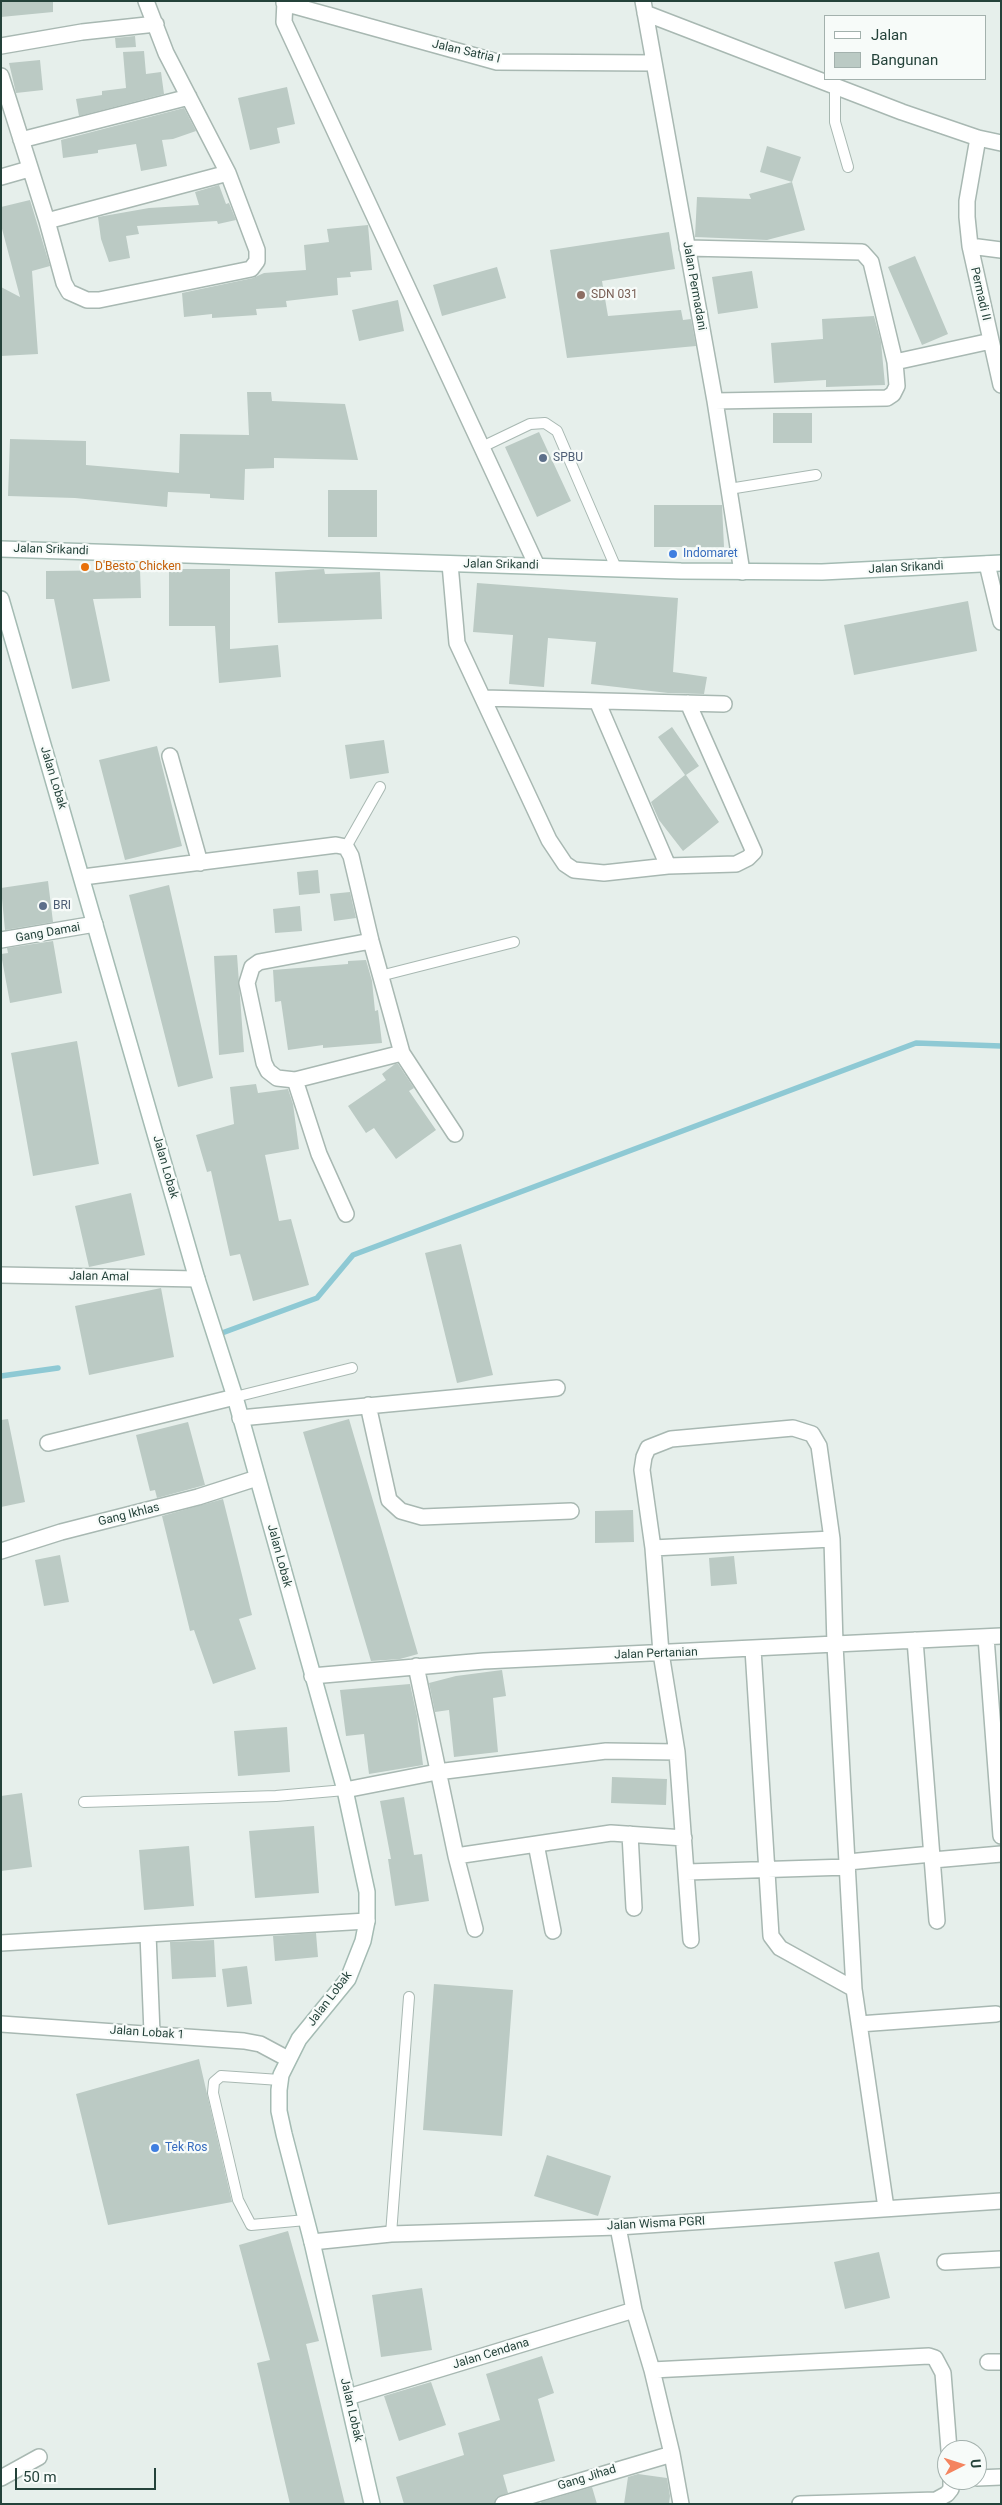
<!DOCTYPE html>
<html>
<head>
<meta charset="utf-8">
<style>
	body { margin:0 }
	#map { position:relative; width:1002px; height:2505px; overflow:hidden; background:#e6efeb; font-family:Roboto,sans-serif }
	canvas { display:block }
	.frame { position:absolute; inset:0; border:2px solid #24423a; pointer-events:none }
	.legend { position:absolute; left:824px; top:15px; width:162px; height:65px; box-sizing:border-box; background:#f7fbf9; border:1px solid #a3b1ad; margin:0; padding:6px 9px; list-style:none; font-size:15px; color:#24423a }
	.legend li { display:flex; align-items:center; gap:10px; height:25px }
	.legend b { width:25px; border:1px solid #a3b1ad }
	.north { position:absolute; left:937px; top:2440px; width:50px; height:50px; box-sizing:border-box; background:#f7fbf9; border:1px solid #a3b1ad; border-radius:50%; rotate:85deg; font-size:14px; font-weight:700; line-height:20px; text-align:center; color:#24423a }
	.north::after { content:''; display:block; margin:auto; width:18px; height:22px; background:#f4845f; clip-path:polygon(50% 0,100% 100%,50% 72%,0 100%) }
	.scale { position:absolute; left:15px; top:2468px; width:141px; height:22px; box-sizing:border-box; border:2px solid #24423a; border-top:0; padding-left:6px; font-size:15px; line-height:18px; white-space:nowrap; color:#24423a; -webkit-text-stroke:4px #f7fbf9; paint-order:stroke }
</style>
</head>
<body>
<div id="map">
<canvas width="1002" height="2505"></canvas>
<div class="frame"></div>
<ul class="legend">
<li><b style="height:6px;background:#fff"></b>Jalan</li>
<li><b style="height:14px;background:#bbcac4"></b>Bangunan</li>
</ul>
<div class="north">U</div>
<div class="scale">50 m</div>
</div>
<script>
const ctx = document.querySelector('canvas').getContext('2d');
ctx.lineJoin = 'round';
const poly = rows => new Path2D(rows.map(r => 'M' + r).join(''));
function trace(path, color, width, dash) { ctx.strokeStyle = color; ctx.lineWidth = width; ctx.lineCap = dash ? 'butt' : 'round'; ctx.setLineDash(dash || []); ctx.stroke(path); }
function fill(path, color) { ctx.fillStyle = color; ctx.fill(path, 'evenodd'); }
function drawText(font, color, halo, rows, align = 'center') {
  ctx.font = font + ' Roboto,sans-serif'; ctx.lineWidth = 4.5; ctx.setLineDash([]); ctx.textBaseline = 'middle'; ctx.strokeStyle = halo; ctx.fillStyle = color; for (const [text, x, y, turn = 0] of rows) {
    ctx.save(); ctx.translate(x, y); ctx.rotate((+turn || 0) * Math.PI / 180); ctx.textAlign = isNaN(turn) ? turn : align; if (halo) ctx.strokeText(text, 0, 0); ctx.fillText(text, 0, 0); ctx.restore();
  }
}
trace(poly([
	[222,1333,317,1298,353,1255,916,1043,1001,1046],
	[1,1376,58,1368]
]), '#8ec9d4', 5.5);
fill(poly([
	[1,1,53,1,53,12,1,17],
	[135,36,136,47,116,48,115,38],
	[144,51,146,74,161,72,164,94,79,116,76,99,102,95,102,91,126,88,123,52],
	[40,60,43,90,16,93,9,63],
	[287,87,295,124,277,128,280,143,250,150,238,98],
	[184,108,196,131,173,139,162,140,167,166,141,171,136,144,98,150,98,153,63,158,61,140],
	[767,146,801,157,792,182,760,172],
	[792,182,805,230,767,240,695,237,697,197,751,199,749,194],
	[219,185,226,204,229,203,236,220,218,224,217,221,137,226,139,234,126,236,130,258,109,262,101,239,98,217,149,208,199,205,195,192],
	[30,200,50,266,32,271,38,354,1,356,1,287,20,297,1,225,1,207],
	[368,225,372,270,350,272,351,277,337,278,338,295,286,301,287,307,256,309,257,315,212,318,212,314,184,317,182,293,253,278,264,273,306,270,304,245,329,242,327,229],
	[669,232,675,269,602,281,608,316,681,310,683,320,691,319,696,346,567,358,550,250],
	[915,256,948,334,922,345,888,267],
	[497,267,506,298,442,316,433,285],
	[752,271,758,308,718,314,712,277],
	[398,300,404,331,359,341,352,310],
	[874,316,881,342,885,385,826,387,826,380,774,383,771,343,823,339,822,319],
	[247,392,271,392,272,401,345,404,358,460,274,458,274,468,245,469,244,500,210,498,210,494,168,492,167,507,75,498,8,496,10,439,86,441,86,465,179,473,180,434,249,435],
	[773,413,812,413,812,443,773,443],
	[539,432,571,501,537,517,505,447],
	[328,490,377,490,377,537,328,537],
	[654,505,722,505,724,547,654,547],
	[169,569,230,569,230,649,278,645,281,677,219,683,215,626,169,626],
	[324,569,325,574,380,572,382,619,278,623,275,572],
	[140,570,141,598,93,599,110,681,72,689,54,599,46,599,46,571],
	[477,583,678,598,673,672,707,677,704,694,668,693,591,684,596,642,548,638,544,687,509,684,513,635,473,632],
	[968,601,977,651,854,675,844,625],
	[672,727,699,766,686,775,719,822,683,851,659,820,651,802,685,775,658,737],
	[384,740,389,773,350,779,345,745],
	[157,746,182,846,125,860,99,760],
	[318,870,320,893,299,895,297,872],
	[48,881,53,922,5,930,1,888],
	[169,885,213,1078,178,1087,129,895],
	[350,892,356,918,334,921,330,894],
	[300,906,302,931,275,933,273,909],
	[53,941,62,993,10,1003,1,954,8,953,7,948],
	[237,955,244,1052,219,1055,214,956],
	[366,960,372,981,375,1011,378,1010,382,1043,323,1048,323,1045,288,1050,281,1001,275,1002,273,970,348,964,348,961],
	[77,1041,99,1164,33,1176,11,1053],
	[395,1064,398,1064,414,1088,409,1091,436,1130,396,1159,374,1128,366,1133,348,1106,386,1080,382,1074],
	[256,1084,258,1093,288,1089,293,1104,299,1149,265,1155,279,1221,291,1219,309,1285,253,1301,240,1254,230,1256,211,1171,207,1172,196,1135,234,1124,230,1087],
	[131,1193,145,1255,89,1267,75,1206],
	[461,1244,493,1375,457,1383,425,1253],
	[161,1288,174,1357,89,1375,75,1306],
	[8,1419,25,1502,1,1507,1,1420],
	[349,1419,418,1654,400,1659,371,1661,303,1432],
	[188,1422,205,1485,157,1498,155,1490,150,1491,136,1435],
	[223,1499,252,1615,239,1619,256,1669,213,1684,194,1630,190,1631,162,1516],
	[633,1510,634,1542,595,1543,595,1511],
	[60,1555,69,1602,44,1606,35,1560],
	[734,1556,737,1584,711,1586,709,1558],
	[502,1670,506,1696,493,1698,498,1752,454,1757,449,1710,435,1712,429,1683,456,1676],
	[410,1684,417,1716,423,1765,369,1774,364,1734,346,1736,340,1690],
	[287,1727,290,1772,238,1776,234,1731],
	[612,1777,667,1779,666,1805,611,1803],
	[22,1793,32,1867,1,1871,1,1796],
	[404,1797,414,1855,422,1854,429,1901,395,1906,388,1859,391,1859,380,1801],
	[314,1826,319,1893,255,1898,249,1831],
	[189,1846,194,1906,144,1910,139,1850],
	[316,1933,318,1957,275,1961,273,1936],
	[214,1940,216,1977,172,1979,170,1942],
	[247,1966,252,2004,227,2007,222,1969],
	[434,1984,513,1990,502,2136,423,2130],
	[199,2059,232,2202,108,2225,76,2094],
	[547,2155,611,2176,598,2216,534,2196],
	[288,2231,319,2341,306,2344,345,2504,290,2504,257,2363,270,2360,239,2245],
	[879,2252,890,2298,845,2309,834,2262],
	[422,2288,432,2350,381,2357,372,2295],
	[542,2356,554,2393,538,2399,555,2461,503,2475,508,2493,497,2497,494,2504,404,2504,396,2477,464,2455,458,2433,500,2420,486,2374],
	[431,2382,446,2425,399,2441,384,2396],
	[638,2474,667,2478,670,2496,669,2504,624,2504,628,2477],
	[592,2487,597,2504,542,2504,541,2502]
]), '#bbcac4');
const service = poly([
	[835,86,835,122,848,167],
	[482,447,530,424,545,423,557,431,616,568],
	[729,489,816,475],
	[346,847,380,787],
	[380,976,514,942],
	[235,1397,352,1368],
	[84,1802,276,1796,345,1790],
	[280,2080,221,2076,214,2082,213,2093,238,2200,251,2225,306,2220],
	[391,2234,409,1997]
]);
const minor = poly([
	[285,1,284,22,537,566],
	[643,1,715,401,742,572],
	[284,3,497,62,654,63],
	[645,13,902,112,978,138,1001,143],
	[1,46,82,32,156,24],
	[1,76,47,221,64,283,69,292,87,300,99,300,251,269,257,261,257,250,228,173,166,53,146,1],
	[978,138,967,201,967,217,970,246,1001,385],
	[21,140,189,97],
	[1,177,29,169],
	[47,221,228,173],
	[970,246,1001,250],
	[687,248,862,252,871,262,895,362],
	[715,401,887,398,893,394,897,386,895,362,991,341],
	[450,564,457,643,549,840,565,864,574,870,604,873,668,866,736,864,748,858,754,852,688,703],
	[987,564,1001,622],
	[483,698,724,704],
	[597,701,668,866],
	[170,756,200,863],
	[83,877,336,845,346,847,351,856,371,941,402,1053,455,1134],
	[1,940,95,924],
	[371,941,259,962,252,967,247,983,264,1063,268,1071,277,1078,295,1080,402,1053],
	[295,1080,319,1154,346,1214],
	[1,1275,197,1279],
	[368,1405,389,1500,401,1511,422,1517,571,1511],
	[240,1418,557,1388],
	[48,1443,235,1397],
	[653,1548,832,1539],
	[1,1551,61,1532,198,1497,257,1478],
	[986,1637,1001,1836],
	[915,1640,937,1921],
	[753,1649,771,1936,780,1948,854,1989],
	[416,1666,456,1856,475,1929],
	[312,1676,484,1661,1001,1636],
	[345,1790,437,1772,606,1751,677,1752],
	[630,1834,634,1908],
	[536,1844,553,1931],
	[456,1856,611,1833,684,1838],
	[933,1860,1001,1854],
	[848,1862,932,1854],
	[687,1872,848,1867],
	[691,1940,677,1752,661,1653,653,1548,642,1470,644,1457,648,1448,671,1439,793,1428,812,1434,819,1446,832,1539,835,1645,854,1989,886,2208],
	[1,1943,148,1934],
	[1,2024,244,2041,260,2044,288,2059],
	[859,2024,996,2014],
	[152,2033,148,1934,367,1921],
	[618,2227,634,2310,652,2370,672,2454,681,2504],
	[312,2242,391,2234,618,2227,1001,2201],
	[945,2262,1001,2259],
	[988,2362,1001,2362],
	[652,2370,929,2356,935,2358,943,2373,949,2450],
	[348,2397,634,2310],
	[1,2478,39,2457],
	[977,2478,1001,2477],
	[503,2504,672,2454],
	[800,2504,936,2500,947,2494,951,2489,951,2480]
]);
const secondary = poly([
	[1,549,681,571,822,572,1001,563],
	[1,599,197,1279,235,1397,345,1790,367,1892,367,1921,363,1941,348,1979,299,2039,281,2075,279,2090,279,2111,284,2134,312,2242,372,2504]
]);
trace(service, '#a8b8b2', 12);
trace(minor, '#a8b8b2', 18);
trace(secondary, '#a4bbb3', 18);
trace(service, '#fff', 10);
trace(minor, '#fff', 15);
trace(secondary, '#fff', 15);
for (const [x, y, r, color] of [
	[581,295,5,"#8d6e63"],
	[543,458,5,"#5c6f8a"],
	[673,554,5,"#3f7fe0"],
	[85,567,5,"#e8710a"],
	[43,906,5,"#5c6f8a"],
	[155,2148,5,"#3f7fe0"]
]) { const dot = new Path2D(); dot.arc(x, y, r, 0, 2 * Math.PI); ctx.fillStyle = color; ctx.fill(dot); trace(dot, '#f7fbf9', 2); }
drawText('12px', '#24423a', '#f7fbf9', [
	["Jalan Satria I",466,52,13],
	["Jalan Permadani",694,286,80],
	["Permadi II",980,294,77],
	["Jalan Srikandi",51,550,2],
	["Jalan Srikandi",501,565,1],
	["Jalan Srikandi",906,568,-3],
	["Jalan Lobak",53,778,73],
	["Gang Damai",48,933,-10],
	["Jalan Lobak",165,1167,74],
	["Jalan Amal",99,1277,1],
	["Gang Ikhlas",129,1515,-14],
	["Jalan Lobak",279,1556,75],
	["Jalan Pertanian",656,1654,-2],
	["Jalan Lobak",330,1999,-53],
	["Jalan Lobak 1",147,2033,4],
	["Jalan Wisma PGRI",656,2224,-3],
	["Jalan Cendana",491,2354,-17],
	["Jalan Lobak",351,2410,77],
	["Gang Jihad",587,2478,-17]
]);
drawText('12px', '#785e54', '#f7fbf9', [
	["SDN 031",591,295]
], 'left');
drawText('12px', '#4e5e75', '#f7fbf9', [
	["SPBU",553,458],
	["BRI",53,906]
], 'left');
drawText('12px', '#366cbe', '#f7fbf9', [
	["Indomaret",683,554],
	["Tek Ros",165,2148]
], 'left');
drawText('12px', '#c56008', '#f7fbf9', [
	["D'Besto Chicken",95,567]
], 'left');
</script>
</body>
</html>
